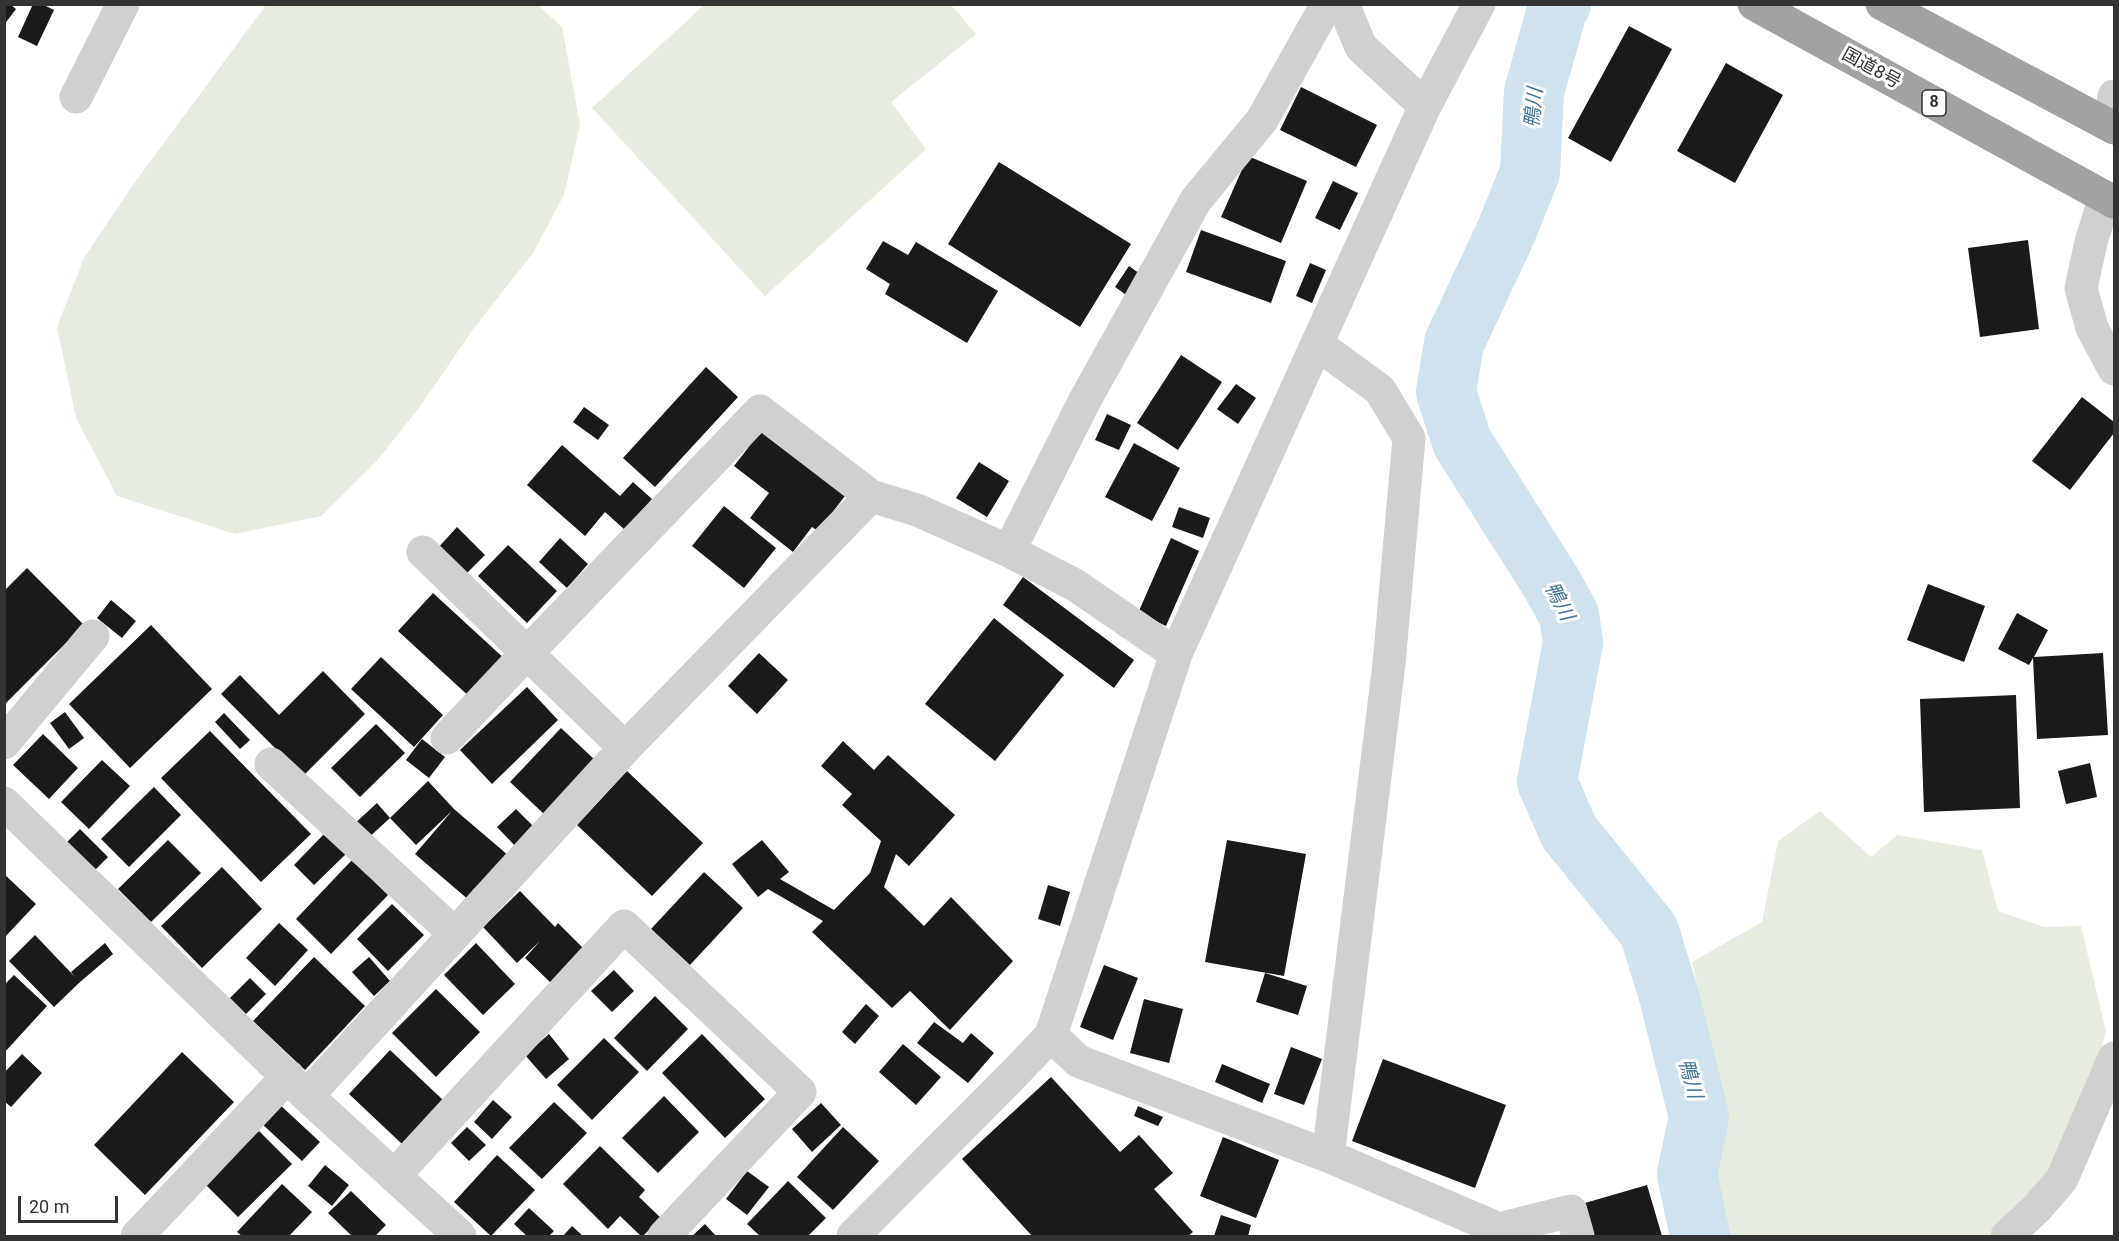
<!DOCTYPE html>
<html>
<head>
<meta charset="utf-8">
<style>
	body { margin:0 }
	#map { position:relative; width:2119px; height:1241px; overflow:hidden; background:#fff; font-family:Roboto,sans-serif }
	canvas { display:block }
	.frame { position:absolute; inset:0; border:6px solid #333; pointer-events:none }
	.scale { position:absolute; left:18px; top:1196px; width:100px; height:27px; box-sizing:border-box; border:3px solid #333; border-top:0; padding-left:8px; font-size:18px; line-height:21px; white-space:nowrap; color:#333; -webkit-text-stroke:4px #fff; paint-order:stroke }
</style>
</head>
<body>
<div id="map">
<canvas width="2119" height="1241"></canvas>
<div class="frame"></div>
<div class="scale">20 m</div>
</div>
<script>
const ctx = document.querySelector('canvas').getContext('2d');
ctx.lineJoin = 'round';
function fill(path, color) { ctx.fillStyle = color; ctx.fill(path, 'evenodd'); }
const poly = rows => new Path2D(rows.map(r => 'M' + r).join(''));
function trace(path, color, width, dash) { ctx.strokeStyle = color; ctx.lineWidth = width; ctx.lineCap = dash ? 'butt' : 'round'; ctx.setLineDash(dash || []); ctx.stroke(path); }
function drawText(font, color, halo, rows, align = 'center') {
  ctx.font = font + ' Roboto,"Noto Sans JP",sans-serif'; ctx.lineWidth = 6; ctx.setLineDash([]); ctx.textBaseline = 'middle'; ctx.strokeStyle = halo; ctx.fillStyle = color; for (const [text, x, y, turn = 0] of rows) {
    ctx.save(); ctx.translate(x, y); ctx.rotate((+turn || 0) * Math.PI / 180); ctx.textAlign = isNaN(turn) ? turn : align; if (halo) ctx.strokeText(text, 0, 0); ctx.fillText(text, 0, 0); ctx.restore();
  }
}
fill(poly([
	[266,5,538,5,562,27,580,125,564,195,533,253,474,328,419,408,376,462,321,516,235,534,117,496,76,418,57,327,84,258,135,182],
	[704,5,951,5,976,34,891,102,926,149,765,296,592,108],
	[1820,811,1871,857,1897,835,1982,850,1998,911,2044,927,2081,926,2106,1032,2088,1097,2062,1148,2032,1195,1993,1236,1719,1236,1706,1196,1728,1119,1692,962,1762,922,1778,841]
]), '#e6ecdf');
trace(poly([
	[1561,4,1557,10,1534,92,1530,172,1506,232,1454,343,1446,392,1462,442,1552,584,1569,615,1573,642,1547,782,1569,832,1649,931,1669,996,1699,1117,1687,1174,1700,1236]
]), '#cfe2ee', 60);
fill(poly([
	[4,4,10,4,16,9,4,25],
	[33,4,42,4,54,10,37,46,18,37],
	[1629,26,1672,49,1611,162,1568,138],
	[1726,63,1783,95,1735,183,1677,151],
	[1301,87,1377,125,1356,167,1280,130],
	[1248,156,1307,181,1281,243,1221,217],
	[999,162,1131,244,1080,327,948,244],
	[1333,181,1358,193,1340,230,1315,218],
	[1201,230,1286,261,1271,303,1186,272],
	[2028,240,2039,329,1980,337,1968,248],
	[883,241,908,255,916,242,998,291,967,343,885,294,890,284,866,269],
	[1310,263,1326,270,1312,303,1296,296],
	[1129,266,1143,276,1129,297,1115,287],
	[1181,355,1222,382,1178,450,1137,423],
	[706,367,738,397,655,487,623,458],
	[1236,384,1256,398,1238,424,1217,409],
	[2082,397,2114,422,2114,433,2070,490,2032,461],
	[584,407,609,425,598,440,573,422],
	[1107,414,1131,425,1119,450,1095,440],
	[761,431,845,496,818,531,812,527,793,552,750,518,769,493,734,466],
	[1134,443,1180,468,1152,521,1105,497],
	[562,445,620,496,633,482,652,499,625,530,605,512,585,536,527,485],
	[979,462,1009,481,987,517,956,498],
	[724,506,776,548,744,588,692,546],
	[1179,507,1210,518,1203,538,1172,527],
	[457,527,485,555,464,576,437,549],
	[560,538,588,564,567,588,539,562],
	[1171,538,1199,551,1166,626,1138,613],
	[508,545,557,591,527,623,478,576],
	[27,568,84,625,6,703,4,701,4,591],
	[1023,577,1134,660,1114,688,1003,605],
	[1928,584,1985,606,1964,662,1907,640],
	[433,593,507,661,472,699,398,631],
	[111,600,136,621,122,638,97,618],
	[2017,613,2048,630,2034,657,2103,653,2108,735,2037,739,2033,658,2029,665,1998,649],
	[994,618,1064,675,995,761,925,704],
	[151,625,212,689,130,768,69,704],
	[759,653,788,680,757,714,728,686],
	[381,657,443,715,414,747,351,689],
	[323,671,365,714,303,776,221,694,240,675,279,715],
	[527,687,558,720,492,784,460,750],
	[2016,695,2020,808,1924,812,1920,699],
	[65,712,84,738,69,749,50,723],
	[224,713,250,740,240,749,215,722],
	[376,724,405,753,360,797,331,768],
	[561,728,596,761,545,815,510,782],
	[210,731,311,834,261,882,161,778],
	[43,734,78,768,49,799,13,765],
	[422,739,445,757,429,778,406,760],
	[843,741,874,770,888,755,955,815,909,866,896,854,884,887,924,926,951,897,1013,961,950,1030,910,991,892,1008,812,932,823,921,768,889,758,897,732,864,762,840,789,872,780,879,834,910,870,873,881,841,842,805,852,794,821,766],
	[102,760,130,786,89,829,61,802],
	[2090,763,2097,797,2066,804,2058,771],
	[627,771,703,843,652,896,577,825],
	[428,781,454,809,509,856,470,901,415,854,452,811,416,845,390,818],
	[154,787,181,815,129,867,101,839],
	[377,803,390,818,365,841,352,826],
	[516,809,536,829,517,848,497,827],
	[80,829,108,857,95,870,67,842],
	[325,833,346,854,314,885,294,865],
	[168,840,201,873,151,922,118,889],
	[1227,840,1306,854,1284,976,1205,962],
	[352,860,388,895,331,954,296,919],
	[222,867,262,909,202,968,161,926],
	[704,872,743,908,690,965,651,929],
	[4,874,36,904,4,938],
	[1048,885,1070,892,1060,926,1038,919],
	[520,891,555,927,558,923,584,949,551,983,525,958,540,941,517,963,483,927],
	[392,904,424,935,388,971,357,939],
	[279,923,308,950,275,986,246,958],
	[35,935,75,977,71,972,105,943,113,954,80,982,54,1007,9,961],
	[476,943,515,984,483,1015,444,975],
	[314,957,365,1006,305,1070,253,1021],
	[369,957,390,981,374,996,352,972],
	[1104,965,1138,978,1113,1040,1080,1027],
	[614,970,634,991,612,1012,591,991],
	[1265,973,1307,986,1298,1015,1256,1002],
	[14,975,47,1006,4,1053,4,985],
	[250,978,266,994,246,1014,230,998],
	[436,989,480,1032,436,1077,392,1033],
	[655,996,688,1029,647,1071,614,1038],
	[1144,999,1183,1009,1169,1063,1130,1053],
	[866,1004,879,1016,855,1044,842,1032],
	[934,1022,963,1043,971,1033,994,1053,968,1083,917,1043],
	[549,1034,569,1059,546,1079,525,1055],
	[702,1034,765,1099,725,1138,662,1073],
	[604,1038,639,1072,592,1120,557,1085],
	[903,1044,941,1077,916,1105,879,1072],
	[1291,1047,1322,1059,1304,1105,1274,1094],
	[390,1050,443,1100,402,1144,349,1094],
	[182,1052,234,1102,145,1195,94,1145],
	[22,1054,42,1073,11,1107,4,1101,4,1073],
	[1383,1059,1506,1105,1475,1188,1352,1141],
	[1222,1064,1270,1084,1262,1103,1215,1082],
	[1051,1077,1120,1152,1139,1135,1173,1173,1154,1189,1193,1232,1188,1236,1032,1236,962,1159],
	[664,1096,699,1132,658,1173,622,1138],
	[493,1100,512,1117,492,1139,474,1122],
	[554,1102,587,1133,542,1179,509,1148],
	[278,1103,320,1142,302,1161,260,1122],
	[821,1103,841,1125,812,1152,792,1129],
	[1138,1106,1163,1117,1158,1126,1134,1116],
	[467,1127,486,1145,469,1161,451,1143],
	[843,1127,879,1161,833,1210,797,1177],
	[259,1131,292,1164,238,1217,205,1184],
	[1223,1137,1279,1160,1256,1218,1200,1196],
	[600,1146,645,1190,639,1197,661,1218,643,1236,641,1236,620,1216,608,1229,563,1184],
	[497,1155,535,1190,491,1236,454,1202],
	[325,1165,349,1185,332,1206,308,1186],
	[747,1171,769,1187,747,1215,726,1199],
	[788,1181,826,1218,808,1236,760,1236,747,1224],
	[282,1184,312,1212,289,1236,242,1236,237,1232],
	[1647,1185,1662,1236,1594,1236,1585,1203],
	[351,1191,386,1225,375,1236,352,1236,328,1213],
	[529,1208,554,1231,549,1236,527,1236,514,1224],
	[1221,1215,1251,1225,1248,1236,1214,1236],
	[705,1224,716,1236,692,1236],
	[572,1226,583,1236,563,1236]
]), '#1a1a1a');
trace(poly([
	[1343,4,1361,47,1425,106],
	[76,97,123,4],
	[2110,125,2114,96],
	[2105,197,2091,242,2081,288,2092,328,2114,369],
	[1009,551,1085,400,1196,200,1262,120,1327,4],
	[423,552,527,653,447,738],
	[4,743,93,636],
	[625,748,527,653,760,411,871,496],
	[271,764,455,934],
	[4,803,307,1096,460,1236],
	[1051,1035,1078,1061,1328,1156,1389,664,1409,438,1380,390,1317,344],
	[307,1096,625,748,871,496,917,510,1009,551,1075,585,1176,654],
	[1328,1156,1499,1229,1571,1211,1578,1236],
	[394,1176,624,926,800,1092,664,1236],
	[137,1236,288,1076],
	[853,1236,1014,1074,1051,1035,1176,654,1425,106,1479,4],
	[2007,1236,2037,1208,2062,1179,2114,1058]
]), '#d0d0d0', 33);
trace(poly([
	[1754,4,2114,202],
	[1882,4,2114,128]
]), '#a2a2a2', 33);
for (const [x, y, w] of [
	[1934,103,24]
]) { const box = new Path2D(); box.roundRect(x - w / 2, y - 13, w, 26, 4.5); ctx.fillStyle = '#fff'; ctx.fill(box); trace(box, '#333', 1.5); }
drawText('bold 16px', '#333', null, [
	["8",1934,103]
]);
drawText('18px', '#333', '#fff', [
	["国道8号",1871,69,29]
]);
drawText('italic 20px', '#3f7597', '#fff', [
	["鴨川",1535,108,-84],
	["鴨川",1558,602,63],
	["鴨川",1689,1079,75]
]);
</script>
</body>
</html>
